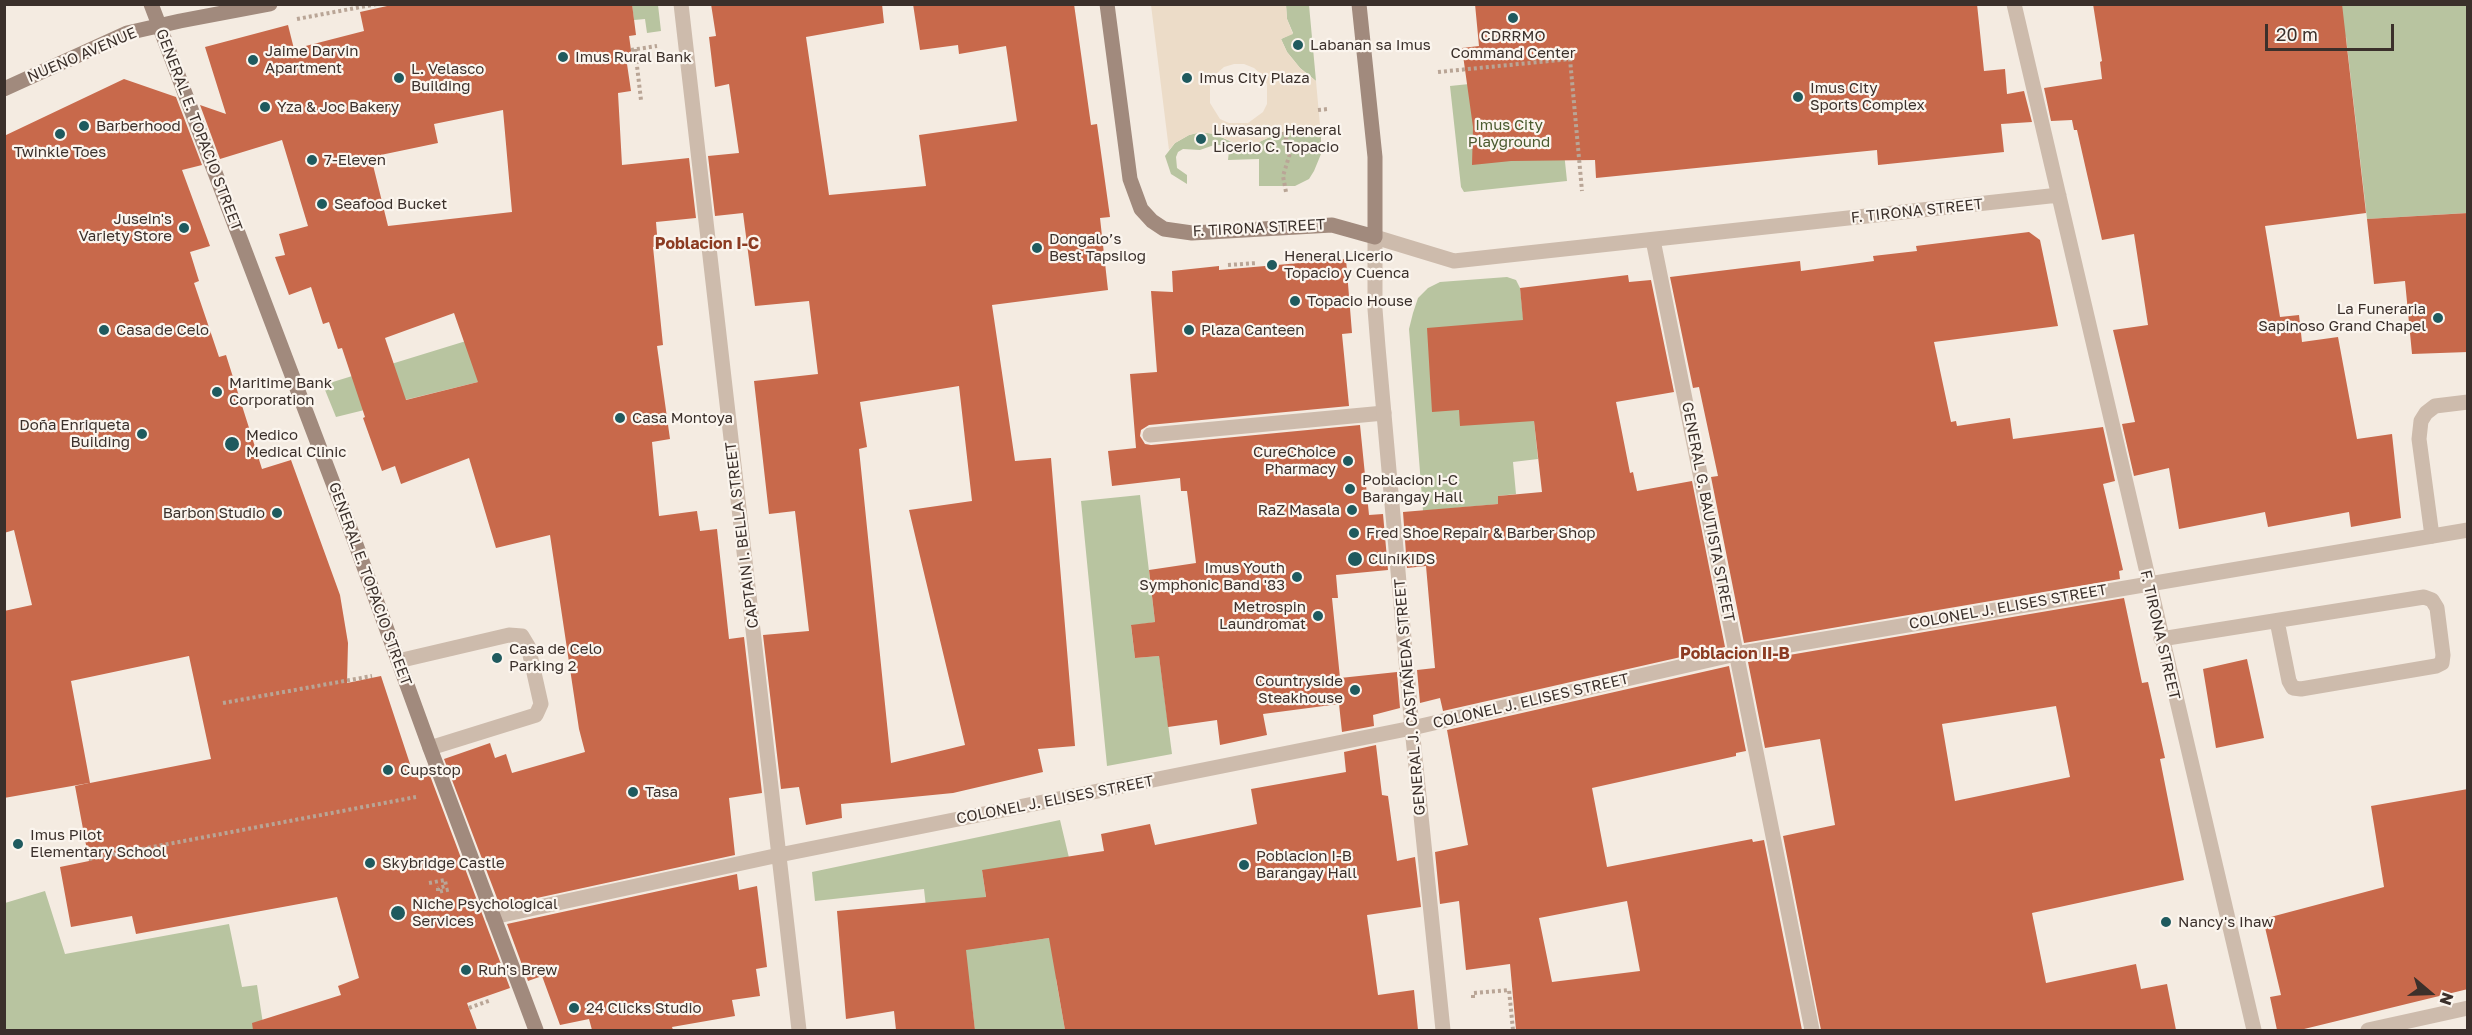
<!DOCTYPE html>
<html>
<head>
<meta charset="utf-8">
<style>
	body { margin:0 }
	#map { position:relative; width:2472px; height:1035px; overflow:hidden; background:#f4ebe1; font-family:"Golos Text",sans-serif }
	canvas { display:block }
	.frame { position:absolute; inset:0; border:6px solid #3b302b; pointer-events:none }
	.north { position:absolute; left:2400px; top:963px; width:60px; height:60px; -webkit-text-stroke:4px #fbf5ee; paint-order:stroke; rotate:109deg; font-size:16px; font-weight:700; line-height:24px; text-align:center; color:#3b302b }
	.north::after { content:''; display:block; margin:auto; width:21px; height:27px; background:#3b302b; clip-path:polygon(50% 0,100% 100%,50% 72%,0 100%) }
	.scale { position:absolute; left:2265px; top:24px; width:129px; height:27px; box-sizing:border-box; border:3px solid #3b302b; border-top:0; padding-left:8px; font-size:18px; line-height:21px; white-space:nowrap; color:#3b302b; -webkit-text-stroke:4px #fbf5ee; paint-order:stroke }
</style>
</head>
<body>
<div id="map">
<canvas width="2472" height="1035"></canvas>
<div class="frame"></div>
<div class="north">N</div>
<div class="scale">20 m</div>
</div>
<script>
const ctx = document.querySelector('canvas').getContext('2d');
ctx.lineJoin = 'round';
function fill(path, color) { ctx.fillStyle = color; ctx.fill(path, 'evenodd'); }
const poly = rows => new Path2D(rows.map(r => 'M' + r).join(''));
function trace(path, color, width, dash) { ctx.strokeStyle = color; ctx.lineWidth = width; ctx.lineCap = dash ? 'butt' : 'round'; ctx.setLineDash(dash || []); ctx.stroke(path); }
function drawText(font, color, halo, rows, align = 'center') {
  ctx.font = font + ' "Golos Text",sans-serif'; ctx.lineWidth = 4.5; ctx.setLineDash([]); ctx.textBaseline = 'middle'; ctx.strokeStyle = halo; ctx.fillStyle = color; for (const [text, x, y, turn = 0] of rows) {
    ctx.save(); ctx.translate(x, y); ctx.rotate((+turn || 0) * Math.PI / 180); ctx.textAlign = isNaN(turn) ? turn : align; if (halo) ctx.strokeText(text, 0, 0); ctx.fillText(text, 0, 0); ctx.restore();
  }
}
fill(poly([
	[632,5,658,5,661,31,647,33,645,19,634,20],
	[1286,5,1309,5,1316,81,1300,68,1287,52,1281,39,1293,33,1287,19],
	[2281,5,2467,5,2467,213,2367,219,2346,37],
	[1556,75,1567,181,1464,192,1461,187,1450,86],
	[1292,129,1307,131,1321,136,1321,154,1314,171,1309,179,1295,186,1259,186,1259,159,1228,160,1229,151,1221,145,1214,145,1200,150,1183,149,1178,152,1176,157,1177,168,1187,175,1187,184,1171,174,1165,156,1175,143,1189,135,1201,132,1214,134,1234,143,1253,145,1278,133],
	[1507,277,1516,280,1520,288,1538,459,1513,462,1516,494,1498,496,1498,504,1423,511,1409,329,1413,313,1418,298,1428,288,1440,282],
	[479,337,486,380,336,417,323,385],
	[1140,495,1155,622,1131,626,1135,658,1159,656,1172,754,1107,766,1081,501],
	[1060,820,1096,971,1056,979,1065,1030,975,1030,971,996,927,916,924,889,815,901,812,872],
	[982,870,1063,936,993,946],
	[45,891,65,954,229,924,242,987,257,985,264,1030,5,1030,5,903]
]), '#b8c4a0');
fill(poly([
	[1151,5,1286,5,1287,19,1293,34,1281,39,1287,52,1300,68,1316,81,1321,136,1307,131,1292,129,1278,133,1253,145,1243,146,1214,134,1201,132,1189,135,1175,143,1169,150],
	[1234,64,1244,64,1254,68,1262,75,1267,84,1267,104,1263,112,1248,123,1229,123,1220,119,1210,103,1210,84,1216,74,1224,67]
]), '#ecdcc8');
fill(poly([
	[396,4,632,4,636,35,629,36,633,64,627,64,631,91,618,93,622,165,689,158,696,218,656,222,658,247,653,247,663,345,657,346,670,439,652,442,659,516,697,511,700,531,717,529,729,639,744,637,762,793,729,798,735,855,500,906,444,759,490,743,495,758,506,754,512,773,585,752,579,729,550,535,496,548,469,458,401,484,395,466,382,471,363,418,365,417,342,348,338,349,329,322,323,324,311,287,289,295,275,257,285,255,279,234,308,226,282,140,220,159,200,105,226,114,205,47,288,25,294,49,364,31,360,12],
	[503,110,512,212,388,226,371,157,438,143,434,124],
	[454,313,478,382,406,400,385,338],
	[711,4,882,4,884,23,806,37,829,195,926,186,919,135,1017,121,1006,46,959,54,958,45,920,50,913,4,1074,4,1091,125,1097,124,1110,217,1100,218,1108,290,992,305,1015,461,1051,458,1075,746,1038,749,1043,772,953,793,841,804,842,818,806,825,799,787,781,789,763,635,809,631,795,511,769,514,754,381,818,374,809,301,755,306,743,213,715,216,708,156,739,153,729,84,715,87,709,37,716,36],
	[959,386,972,501,909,510,965,745,891,763,859,449,867,447,860,402],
	[1475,4,1977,4,1984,71,2005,69,2007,94,2024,91,2032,122,2001,124,2004,152,1878,165,1877,150,1596,178,1595,160,1511,161,1472,165,1473,127,1462,48,1479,46],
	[2093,4,2342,4,2366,213,2265,226,2280,317,2299,315,2302,342,2338,337,2357,439,2392,434,2401,518,2351,527,2349,512,2268,527,2265,512,2179,529,2169,468,2134,476,2122,424,2135,422,2113,330,2148,325,2134,234,2102,240,2077,130,2074,130,2072,120,2051,121,2044,88,2102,79,2100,62,2102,61],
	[124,79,176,97,202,165,182,170,210,246,190,252,199,281,194,283,219,357,226,355,262,469,291,460,340,595,348,643,347,683,381,676,412,770,426,765,510,988,467,1003,477,1030,253,1030,252,1023,341,995,338,986,359,978,337,897,136,934,132,916,71,927,60,867,89,861,75,786,89,783,4,798,4,611,32,605,14,530,4,533,4,136],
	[189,656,211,759,90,783,71,681],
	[2468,213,2468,352,2412,354,2405,281,2374,284,2367,219],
	[2029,232,2040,240,2058,326,1934,342,1951,422,1956,421,1957,426,2010,418,2013,439,2103,427,2115,481,2103,484,2123,570,2119,571,2120,579,1744,643,1711,477,1718,476,1699,387,1693,388,1670,277,1800,261,1801,271,1874,261,1873,256,1917,251,1916,246],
	[1346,259,1352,333,1342,334,1349,406,1149,425,1141,430,1140,436,1145,444,1151,445,1360,425,1369,515,1383,514,1388,570,1336,575,1338,598,1332,598,1340,678,1397,672,1400,708,1373,715,1374,726,1342,732,1339,704,1263,714,1267,735,1220,745,1217,720,1168,727,1159,656,1135,658,1131,625,1155,622,1149,570,1196,563,1187,491,1181,491,1180,478,1112,486,1108,451,1136,448,1130,374,1157,372,1151,291,1173,292,1172,271,1219,266,1219,270],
	[1628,275,1629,282,1651,280,1674,392,1616,402,1630,473,1633,472,1637,491,1692,481,1725,647,1443,711,1440,698,1420,703,1417,670,1435,668,1426,566,1407,568,1403,512,1498,504,1498,496,1542,492,1534,421,1460,426,1459,410,1432,412,1427,328,1523,320,1520,288],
	[2124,598,2142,683,2148,682,2165,758,2160,759,2184,880,2032,913,2046,983,2136,964,2141,989,2167,984,2176,1030,1821,1030,1783,836,1835,825,1820,739,1765,748,1748,662],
	[2056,706,2070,777,1955,801,1942,724],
	[2247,659,2264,738,2216,748,2203,669],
	[1729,666,1746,751,1736,753,1736,756,1592,788,1607,867,1752,839,1753,842,1764,840,1802,1030,1516,1030,1510,964,1466,970,1459,901,1440,904,1435,852,1468,845,1447,730],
	[1627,901,1640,971,1552,982,1539,918],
	[1376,745,1382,795,1388,796,1397,861,1415,857,1421,907,1367,915,1378,995,1414,990,1418,1030,1065,1030,1049,938,966,950,975,1030,896,1030,894,1011,846,1019,837,911,986,897,982,870,1104,851,1101,834,1150,824,1155,845,1257,824,1251,789,1346,772,1344,752],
	[2468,789,2468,989,2300,1030,2277,1030,2270,997,2281,995,2263,919,2384,887,2371,806],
	[737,874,739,890,757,886,767,967,756,969,760,996,732,1000,735,1016,672,1027,673,1030,592,1030,589,1019,560,1025,542,976,528,981,507,924]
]), '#c8694b');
trace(poly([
	[297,19,377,4],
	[635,49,641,100],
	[631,50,657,46],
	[1438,72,1570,59,1582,191],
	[1318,110,1328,109],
	[1283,132,1291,150,1283,176,1286,192],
	[1228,265,1257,263],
	[671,418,697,415],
	[223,703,372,676],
	[89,859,416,797],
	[429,883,445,880,446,886,438,888],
	[438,888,438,892,451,889],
	[1473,998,1473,993,1509,990,1513,1030],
	[469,1008,491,1000]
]), '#b9a596', 4, [3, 3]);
trace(poly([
	[1150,435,1384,413],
	[2432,536,2419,439,2421,421,2426,413,2435,406,2468,402],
	[2161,639,2424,597,2432,600,2437,608,2443,655,2442,663,2436,666,2301,689,2293,688,2289,681,2277,621],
	[398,661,509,635,522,636,528,646,541,704,536,715,430,748]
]), '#cdbbac', 15);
trace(poly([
	[681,4,799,1030],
	[2014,4,2254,1030],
	[1375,237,1454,261,2059,195],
	[1653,240,1812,1030],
	[493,917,779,855,1412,728,1736,654,2468,530],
	[2368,1030,2468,1008]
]), '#cdbbac', 15);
trace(poly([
	[1375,237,1375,309,1378,347,1412,728,1443,1030]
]), '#cdbbac', 15);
trace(poly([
	[151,4,347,520,430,748,536,1030],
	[1107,4,1130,179,1141,209,1152,221,1164,229,1192,233,1332,225,1375,237,1375,157,1359,4],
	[4,89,127,33,180,21,270,4]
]), '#a18a7d', 15);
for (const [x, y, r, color] of [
	[1513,18,6,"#1f5a5e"],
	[1298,45,6,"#1f5a5e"],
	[563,57,6,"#1f5a5e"],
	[253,60,6,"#1f5a5e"],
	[399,78,6,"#1f5a5e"],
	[1187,78,6,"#1f5a5e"],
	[1798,97,6,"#1f5a5e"],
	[265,107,6,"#1f5a5e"],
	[84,126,6,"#1f5a5e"],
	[60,134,6,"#1f5a5e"],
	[1201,139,6,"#1f5a5e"],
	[312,160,6,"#1f5a5e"],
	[322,204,6,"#1f5a5e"],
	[184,228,6,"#1f5a5e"],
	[1037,248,6,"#1f5a5e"],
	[1272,265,6,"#1f5a5e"],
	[1295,301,6,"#1f5a5e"],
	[2438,318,6,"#1f5a5e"],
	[104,330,6,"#1f5a5e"],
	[1189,330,6,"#1f5a5e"],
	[217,392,6,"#1f5a5e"],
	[620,418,6,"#1f5a5e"],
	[142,434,6,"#1f5a5e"],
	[232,444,8,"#1f5a5e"],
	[1348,461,6,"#1f5a5e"],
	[1350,489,6,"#1f5a5e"],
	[1352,510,6,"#1f5a5e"],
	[277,513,6,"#1f5a5e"],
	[1354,533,6,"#1f5a5e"],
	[1355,559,8,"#1f5a5e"],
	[1297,577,6,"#1f5a5e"],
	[1318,616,6,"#1f5a5e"],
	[497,658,6,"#1f5a5e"],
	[1355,690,6,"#1f5a5e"],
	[388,770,6,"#1f5a5e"],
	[633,792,6,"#1f5a5e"],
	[18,844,6,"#1f5a5e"],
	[370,863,6,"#1f5a5e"],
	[1244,865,6,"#1f5a5e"],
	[398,913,8,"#1f5a5e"],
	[2166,922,6,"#1f5a5e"],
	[466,970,6,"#1f5a5e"],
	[574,1008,6,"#1f5a5e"]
]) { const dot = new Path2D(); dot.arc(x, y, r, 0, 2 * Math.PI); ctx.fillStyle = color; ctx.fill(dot); trace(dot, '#fbf5ee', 2); }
drawText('15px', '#3b302b', '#fbf5ee', [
	["CDRRMO",1513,36,"center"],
	["Command Center",1513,53,"center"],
	["Labanan sa Imus",1310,45],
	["Jaime Darvin",265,51],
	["Apartment",265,68],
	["Imus Rural Bank",575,57],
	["L. Velasco",411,69],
	["Building",411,86],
	["Imus City Plaza",1199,78],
	["Imus City",1810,88],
	["Sports Complex",1810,105],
	["Yza & Joc Bakery",277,107],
	["Barberhood",96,126],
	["Liwasang Heneral",1213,130],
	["Licerio C. Topacio",1213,147],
	["Twinkle Toes",60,152,"center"],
	["7-Eleven",324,160],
	["Seafood Bucket",334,204],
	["Jusein's",172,219,"right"],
	["Variety Store",172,236,"right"],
	["Dongalo’s",1049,239],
	["Best Tapsilog",1049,256],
	["Heneral Licerio",1284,256],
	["Topacio y Cuenca",1284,273],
	["Topacio House",1307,301],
	["La Funeraria",2426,309,"right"],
	["Sapinoso Grand Chapel",2426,326,"right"],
	["Casa de Celo",116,330],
	["Plaza Canteen",1201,330],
	["Maritime Bank",229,383],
	["Corporation",229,400],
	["Casa Montoya",632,418],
	["Doña Enriqueta",130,425,"right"],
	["Building",130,442,"right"],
	["Medico",246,435],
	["Medical Clinic",246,452],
	["CureChoice",1336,452,"right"],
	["Pharmacy",1336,469,"right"],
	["Poblacion I-C",1362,480],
	["Barangay Hall",1362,497],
	["RaZ Masala",1340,510,"right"],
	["Barbon Studio",265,513,"right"],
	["Fred Shoe Repair & Barber Shop",1366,533],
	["CliniKIDS",1368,559],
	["Imus Youth",1285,568,"right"],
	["Symphonic Band '83",1285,585,"right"],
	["Metrospin",1306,607,"right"],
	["Laundromat",1306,624,"right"],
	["Casa de Celo",509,649],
	["Parking 2",509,666],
	["Countryside",1343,681,"right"],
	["Steakhouse",1343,698,"right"],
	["Cupstop",400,770],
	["Tasa",645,792],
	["Imus Pilot",30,835],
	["Elementary School",30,852],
	["Poblacion I-B",1256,856],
	["Barangay Hall",1256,873],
	["Skybridge Castle",382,863],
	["Niche Psychological",412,904],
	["Services",412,921],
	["Nancy's Ihaw",2178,922],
	["Ruh's Brew",478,970],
	["24 Clicks Studio",586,1008]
], 'left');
drawText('15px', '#3b302b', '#fbf5ee', [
	["NUENO AVENUE",82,55,-23],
	["GENERAL E. TOPACIO STREET",199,130,69],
	["F. TIRONA STREET",1917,211,-6],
	["F. TIRONA STREET",1259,228,-3],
	["GENERAL G. BAUTISTA STREET",1708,512,79],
	["CAPTAIN I. BELLA STREET",742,535,-97],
	["GENERAL E. TOPACIO STREET",370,584,70],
	["COLONEL J. ELISES STREET",2008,607,-10],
	["F. TIRONA STREET",2160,635,77],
	["GENERAL J. CASTAÑEDA STREET",1410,697,-95],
	["COLONEL J. ELISES STREET",1531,701,-13],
	["COLONEL J. ELISES STREET",1055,800,-11]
]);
drawText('15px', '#4a5a2e', '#fbf5ee', [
	["Imus City",1509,125],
	["Playground",1509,142]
]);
drawText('bold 16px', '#8c3b22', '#fbf5ee', [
	["Poblacion I-C",707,244],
	["Poblacion II-B",1735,654]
]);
</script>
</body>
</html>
